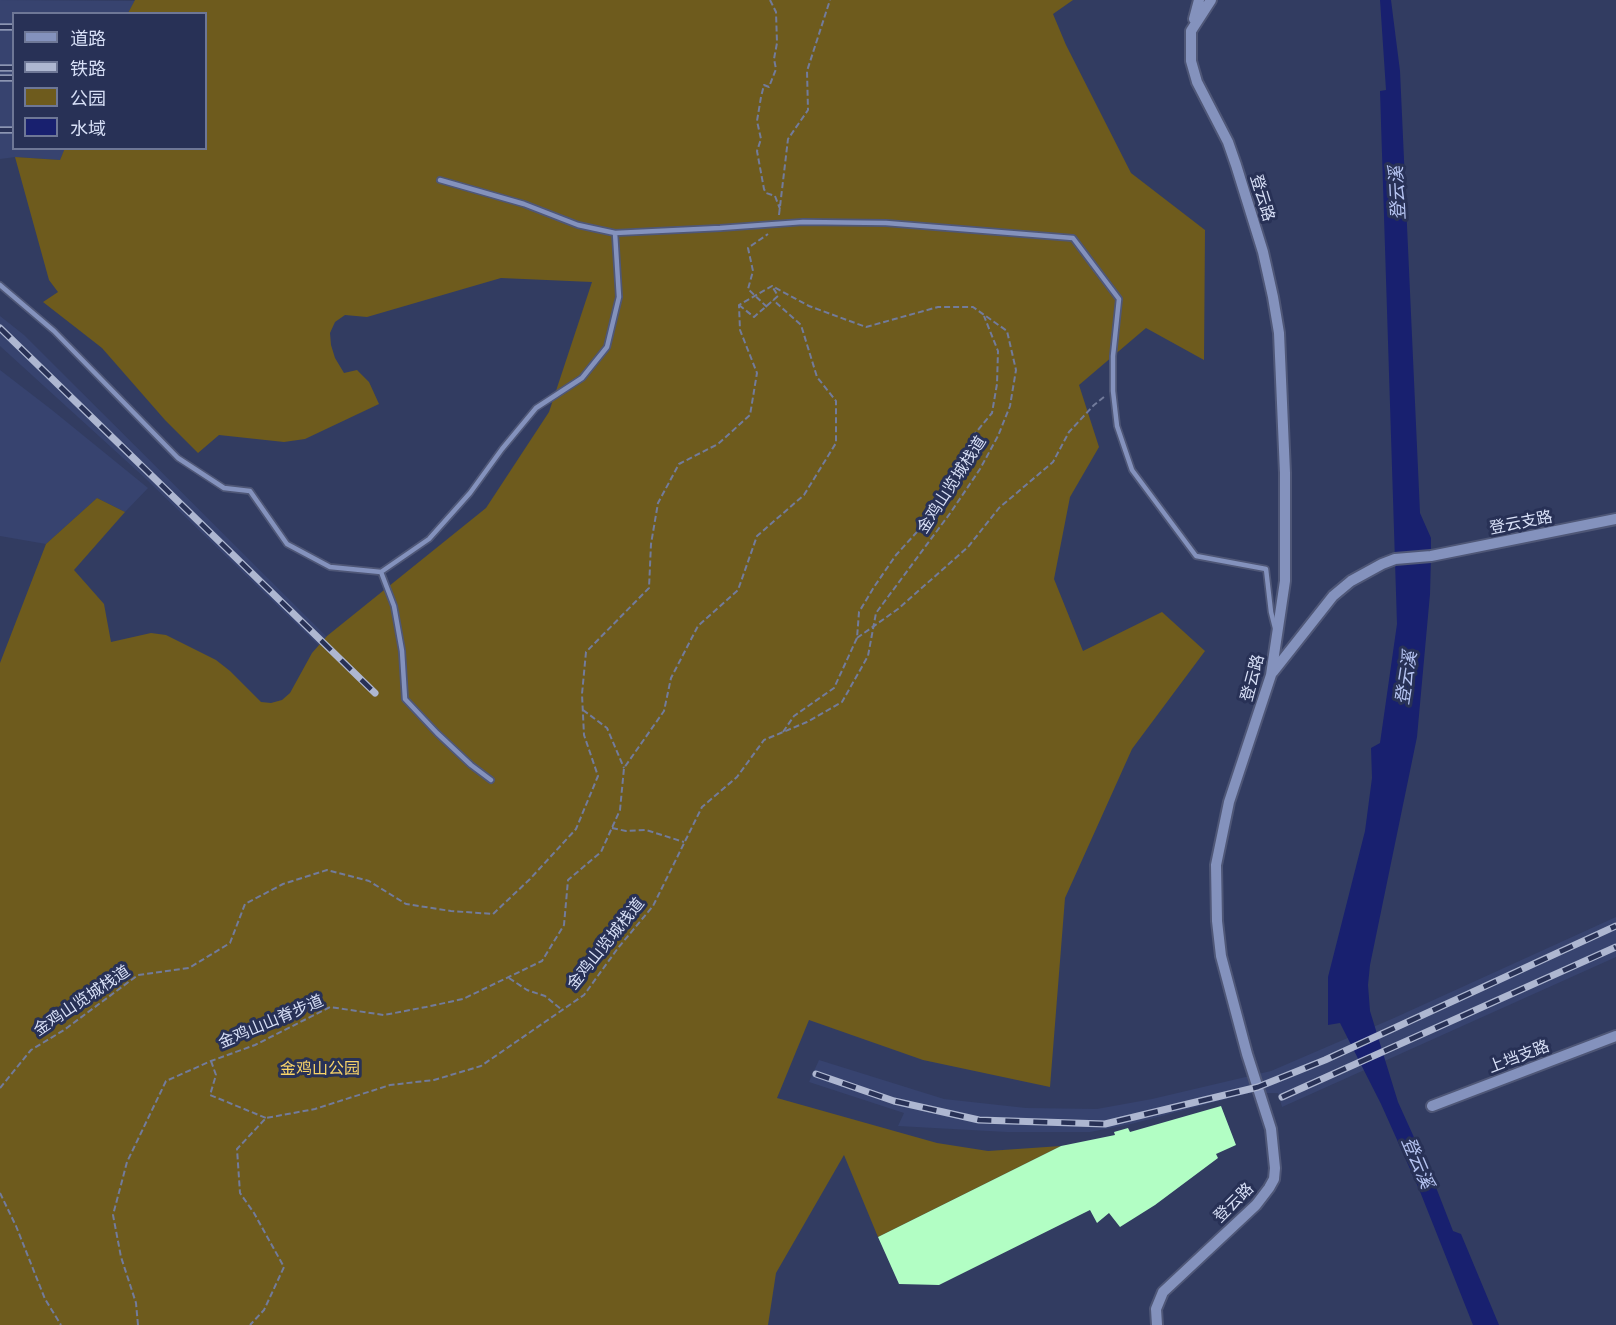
<!DOCTYPE html>
<html>
<head>
<meta charset="utf-8">
<style>
	body { margin:0 }
	#map { position:relative; width:1616px; height:1325px; overflow:hidden; background:#323c61; font-family:Figtree,"Noto Sans SC",sans-serif }
	canvas { display:block }
	.legend { position:absolute; left:12px; top:12px; width:195px; height:138px; box-sizing:border-box; background:#283156; border:2px solid #6e7796; margin:0; padding:8px 10px; list-style:none; font-size:18px; color:#d7dff6 }
	.legend li { display:flex; align-items:center; gap:12px; height:30px }
	.legend b { width:30px; border:2px solid #6e7796 }
</style>
</head>
<body>
<div id="map">
<canvas width="1616" height="1325"></canvas>
<ul class="legend">
<li><b style="height:8px;background:#8492bd"></b>道路</li>
<li><b style="height:8px;background:#aeb7d1"></b>铁路</li>
<li><b style="height:16px;background:#6e5b1d"></b>公园</li>
<li><b style="height:16px;background:#18206f"></b>水域</li>
</ul>
</div>
<script>
const ctx = document.querySelector('canvas').getContext('2d');
ctx.lineJoin = 'round';
function fill(path, color) { ctx.fillStyle = color; ctx.fill(path, 'evenodd'); }
const poly = rows => new Path2D(rows.map(r => 'M' + r).join(''));
function trace(path, color, width, dash) { ctx.strokeStyle = color; ctx.lineWidth = width; ctx.lineCap = dash ? 'butt' : 'round'; ctx.setLineDash(dash || []); ctx.stroke(path); }
function drawText(font, color, halo, rows, align = 'center') {
  ctx.font = font + ' Figtree,"Noto Sans SC",sans-serif'; ctx.lineWidth = 6; ctx.setLineDash([]); ctx.textBaseline = 'middle'; ctx.strokeStyle = halo; ctx.fillStyle = color; for (const [text, x, y, turn = 0] of rows) {
    ctx.save(); ctx.translate(x, y); ctx.rotate((+turn || 0) * Math.PI / 180); ctx.textAlign = isNaN(turn) ? turn : align; if (halo) ctx.strokeText(text, 0, 0); ctx.fillText(text, 0, 0); ctx.restore();
  }
}
fill(poly([
	[0,0,135,1,128,13,14,14,14,148,65,149,60,160,15,157,0,159],
	[0,316,24,335,378,688,373,698,145,478,0,346],
	[0,370,52,410,148,488,125,512,97,498,46,544,0,536],
	[1616,917,1616,957,1282,1107,1278,1093,1249,1093,1131,1124,1090,1132,1007,1132,898,1126,904,1113,809,1082,819,1060,944,1099,1026,1108,1097,1109,1152,1099,1271,1071,1394,1018]
]), '#37436f');
fill(poly([
	[135,0,1073,0,1053,14,1066,45,1131,173,1205,230,1204,360,1146,328,1079,385,1099,447,1070,497,1054,579,1083,651,1162,612,1205,651,1132,749,1065,898,1050,1087,923,1060,809,1020,777,1098,937,1143,988,1151,1061,1146,878,1237,844,1155,776,1273,768,1325,0,1325,0,663,46,544,97,498,125,512,74,570,104,604,111,642,151,633,166,635,216,660,230,671,261,702,271,703,282,700,290,693,312,653,327,636,486,508,549,412,592,282,501,278,367,317,345,315,335,322,330,333,331,345,335,358,344,373,357,370,369,382,379,404,305,439,284,442,219,435,198,453,165,420,102,348,43,302,58,292,49,280,15,157,60,160,65,148,206,148,206,14,128,13]
]), '#6e5b1d');
fill(poly([
	[1380,0,1391,0,1400,71,1420,513,1431,538,1431,556,1430,594,1417,737,1370,965,1368,985,1370,1011,1398,1102,1432,1177,1453,1231,1461,1234,1499,1325,1473,1325,1419,1189,1381,1104,1340,1023,1328,1025,1328,977,1365,831,1372,778,1371,748,1380,743,1397,624,1380,91,1386,90]
]), '#18206f');
fill(poly([
	[1221,1106,1236,1145,1216,1154,1218,1158,1155,1205,1120,1227,1109,1213,1097,1223,1090,1210,939,1285,899,1284,878,1237,1061,1146,1115,1135,1114,1132,1128,1128,1130,1132]
]), '#b2fec4');
const service = poly([
	[615,233,720,228,803,222,886,223,1073,238,1119,299,1113,356,1113,391,1117,426,1132,470,1196,556,1266,569,1271,612,1275,628],
	[0,285,54,331,178,458,224,488,250,491,287,544,330,567,381,572,429,539,470,493,502,449,536,408,582,378,607,347,619,297,615,233,578,225,524,204,440,180],
	[381,572,394,606,402,651,405,699,437,733,471,765,491,780]
]);
const tertiary = poly([
	[1194,19,1199,0],
	[1273,672,1333,596,1351,581,1382,564,1395,559,1431,556,1616,519],
	[1432,1106,1616,1036],
	[1157,1325,1156,1309,1163,1292,1256,1205,1269,1188,1274,1179,1275,1168,1271,1129,1247,1054,1221,956,1217,921,1216,865,1229,802,1271,675,1285,581,1285,473,1279,333,1273,297,1263,252,1236,165,1228,142,1197,82,1191,61,1191,31,1211,0]
]);
trace(service, '#4f5777', 8);
trace(tertiary, '#4f5777', 14);
trace(poly([
	[770,0,776,12,777,43,774,59,776,69,769,87,764,85,761,97,757,121,761,139,757,151,764,189,766,193,775,196,780,209],
	[779,215,788,139,808,110,807,71,830,0],
	[739,305,754,317,778,296,772,286],
	[767,307,748,289,753,271,748,248,768,234],
	[857,638,898,609,968,547,999,508,1053,462,1069,432,1094,405,1104,397],
	[583,710,607,728,624,768],
	[783,732,794,716,834,688,857,638,859,612,874,587,896,555,945,501,973,436,992,413,997,384,998,351,984,316],
	[612,828,626,831,646,830,684,842],
	[509,978,527,990,545,996,562,1010],
	[211,1061,216,1075,210,1095,266,1118],
	[0,1193,16,1226,45,1299,61,1325],
	[138,1325,136,1303,121,1257,113,1215,127,1162,166,1081,211,1061,255,1045,330,1007,384,1015,426,1007,463,999,542,961,564,925,568,880,601,852,620,810,624,768,664,711,671,678,698,626,738,590,757,536,804,495,836,443,836,401,817,377,801,325,773,300]
]), '#727b9b', 2, [6, 3]);
trace(service, '#8492bd', 4.5);
trace(tertiary, '#8492bd', 10);
const rail = poly([
	[0,27,14,27],
	[0,68,14,68],
	[0,78,14,78],
	[0,130,14,130],
	[0,328,375,693],
	[816,1074,894,1101,979,1120,1105,1124,1258,1087,1325,1060,1616,926],
	[1282,1097,1616,947]
]);
trace(rail, '#aeb7d1', 7);
trace(rail, '#283156', 4.5, [14]);
trace(poly([
	[0,1088,31,1050,64,1030,138,975,189,968,230,943,245,904,283,884,327,870,369,881,406,904,451,911,493,914,530,879,576,829,598,776,584,735,582,694,586,652,649,588,651,544,658,503,679,464,718,444,750,415,757,373,740,330,739,305,772,286,809,306,866,327,938,307,973,307,1007,331,1016,370,1010,406,998,436,980,469,951,512,876,613,868,656,842,702,807,722,764,740,737,777,702,807,653,906,618,948,584,995,481,1066,434,1080,390,1085,315,1109,266,1118,237,1149,240,1193,254,1213,284,1267,264,1310,250,1325]
]), '#727b9b', 2, [6, 3]);
drawText('16px', '#d7dff6', '#283156', [
	["登云路",1262,198,73],
	["金鸡山览城栈道",952,485,-57],
	["登云支路",1521,523,-11],
	["登云路",1253,678,-75],
	["金鸡山览城栈道",606,944,-51],
	["金鸡山览城栈道",82,1001,-34],
	["金鸡山山脊步道",271,1022,-23],
	["上垱支路",1519,1057,-21],
	["登云路",1234,1203,-45]
]);
drawText('16px', '#f8d469', '#283156', [
	["金鸡山公园",320,1069]
]);
drawText('italic 18px', '#b5c3f1', '#283156', [
	["登云溪",1398,193,-93],
	["登云溪",1407,678,-81],
	["登云溪",1417,1163,67]
]);
</script>
</body>
</html>
